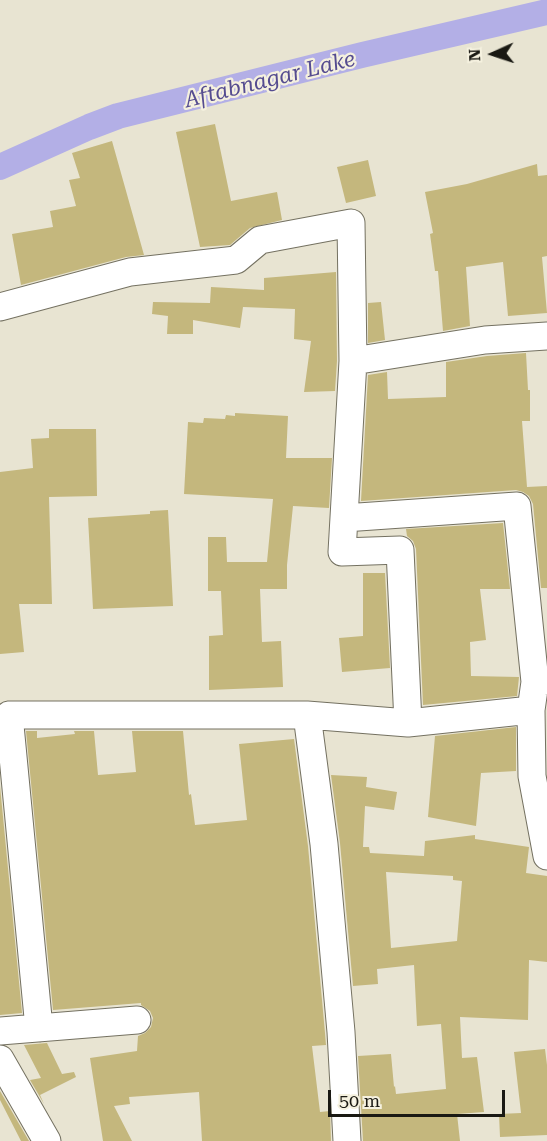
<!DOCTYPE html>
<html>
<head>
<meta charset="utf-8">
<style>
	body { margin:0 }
	#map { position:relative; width:547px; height:1141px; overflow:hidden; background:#e8e4d2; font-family:"Roboto Serif",serif }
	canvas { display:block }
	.north { position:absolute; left:463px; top:24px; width:60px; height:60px; -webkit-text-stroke:4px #f5f1df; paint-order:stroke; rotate:267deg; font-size:16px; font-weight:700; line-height:24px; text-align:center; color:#1a1913 }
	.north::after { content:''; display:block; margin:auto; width:21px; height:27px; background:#1a1913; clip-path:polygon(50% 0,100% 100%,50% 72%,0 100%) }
	.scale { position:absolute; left:328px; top:1090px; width:177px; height:27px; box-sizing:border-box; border:3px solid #1a1913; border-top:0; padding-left:8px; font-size:18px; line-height:21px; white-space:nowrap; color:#1a1913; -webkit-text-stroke:4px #f5f1df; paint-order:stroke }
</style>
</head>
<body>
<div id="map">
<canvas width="547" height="1141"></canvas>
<div class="north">N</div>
<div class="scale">50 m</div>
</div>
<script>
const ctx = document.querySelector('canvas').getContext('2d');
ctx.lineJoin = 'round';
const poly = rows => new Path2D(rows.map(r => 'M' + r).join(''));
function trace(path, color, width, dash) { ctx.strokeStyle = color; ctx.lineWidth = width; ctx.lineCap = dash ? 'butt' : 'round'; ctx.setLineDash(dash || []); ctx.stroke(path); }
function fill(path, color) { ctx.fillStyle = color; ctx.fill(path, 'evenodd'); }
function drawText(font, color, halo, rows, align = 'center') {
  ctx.font = font + ' "Roboto Serif",serif'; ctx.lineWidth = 4.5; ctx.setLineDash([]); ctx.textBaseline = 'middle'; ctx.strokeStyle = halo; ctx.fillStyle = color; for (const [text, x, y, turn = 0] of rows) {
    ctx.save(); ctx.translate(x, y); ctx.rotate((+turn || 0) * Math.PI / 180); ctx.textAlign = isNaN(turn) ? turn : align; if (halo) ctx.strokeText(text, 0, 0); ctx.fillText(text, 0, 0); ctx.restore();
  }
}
trace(poly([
	[0,167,89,127,118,116,362,55,547,12]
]), '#b3afe6', 26);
fill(poly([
	[215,124,231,201,277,192,282,220,250,228,230,245,200,247,176,132],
	[112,141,144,255,126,257,21,285,12,234,53,227,50,211,76,206,69,180,80,178,72,153],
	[368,160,376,196,346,203,337,167],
	[537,164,538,176,547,175,547,256,542,257,547,313,508,316,503,262,466,267,470,326,443,331,438,271,435,271,430,234,433,233,425,192,467,184],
	[336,272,337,361,335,391,304,392,311,341,294,339,295,309,243,307,240,328,193,320,193,334,167,334,168,316,152,314,153,302,210,303,211,287,264,290,264,278],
	[381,302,385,340,368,343,368,303],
	[526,353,528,390,530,390,530,421,522,421,527,487,547,486,547,588,541,588,533,504,529,496,523,492,516,490,361,501,368,375,387,372,388,399,446,397,446,362,487,356],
	[235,413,288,416,286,458,332,458,329,508,293,506,287,565,287,589,260,589,262,642,281,641,283,687,209,690,209,636,223,635,221,591,208,591,208,537,226,537,227,562,267,562,273,499,184,494,188,422,203,423,204,418,225,419,226,415,235,416],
	[49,429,96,429,97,496,49,497,52,604,19,604,24,652,0,654,0,472,33,468,31,439,49,438],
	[168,510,173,606,93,609,88,518,150,514,150,511],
	[503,523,510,589,480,589,486,640,470,642,471,676,519,677,517,696,423,705,416,549,413,541,407,536,406,529],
	[363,573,385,573,390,668,342,672,339,638,363,636],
	[516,727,516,771,481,773,476,826,428,817,435,736],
	[26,731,37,731,37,738,75,734,74,731,94,731,98,775,136,772,132,731,183,731,189,795,191,794,195,825,247,820,239,744,294,739,308,846,325,1033,326,1045,312,1046,320,1112,330,1111,331,1141,202,1141,199,1092,129,1097,130,1104,114,1106,132,1141,103,1141,90,1058,137,1051,138,1036,145,1033,151,1027,153,1018,150,1011,141,1005,141,1003,53,1010],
	[331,775,367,777,366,787,397,792,394,810,365,806,363,847,369,847,370,853,424,856,425,841,475,835,475,839,529,847,526,873,547,876,547,962,529,960,528,1020,460,1017,462,1058,477,1057,484,1112,457,1114,460,1141,363,1141,358,1056,391,1054,394,1087,395,1086,396,1094,446,1089,441,1024,417,1026,414,965,377,969,378,984,353,986,340,843],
	[386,872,453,876,453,880,462,881,457,941,391,948],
	[0,786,22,1013,0,1015],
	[47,1043,62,1074,74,1072,76,1077,40,1095,44,1104,30,1080,41,1078,24,1045],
	[545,1049,547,1065,547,1135,500,1137,499,1114,521,1113,514,1052],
	[0,1091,29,1141,21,1141,0,1100]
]), '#c4b77d');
const street = poly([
	[0,307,130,272,236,260,260,240,351,223,353,361,342,552,400,550,408,723],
	[353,361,485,340,547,336],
	[344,518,517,506,535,682],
	[531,710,532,776,547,856],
	[307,715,324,844,341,1032,347,1141],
	[39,1028,9,715,307,715,408,723,531,710,535,682,547,681],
	[0,1031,137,1020],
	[0,1059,47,1141]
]);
trace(street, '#747161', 29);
trace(street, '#fff', 27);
drawText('italic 22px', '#554c90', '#f5f1df', [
	["Aftabnagar Lake",270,80,-14]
]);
</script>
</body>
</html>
